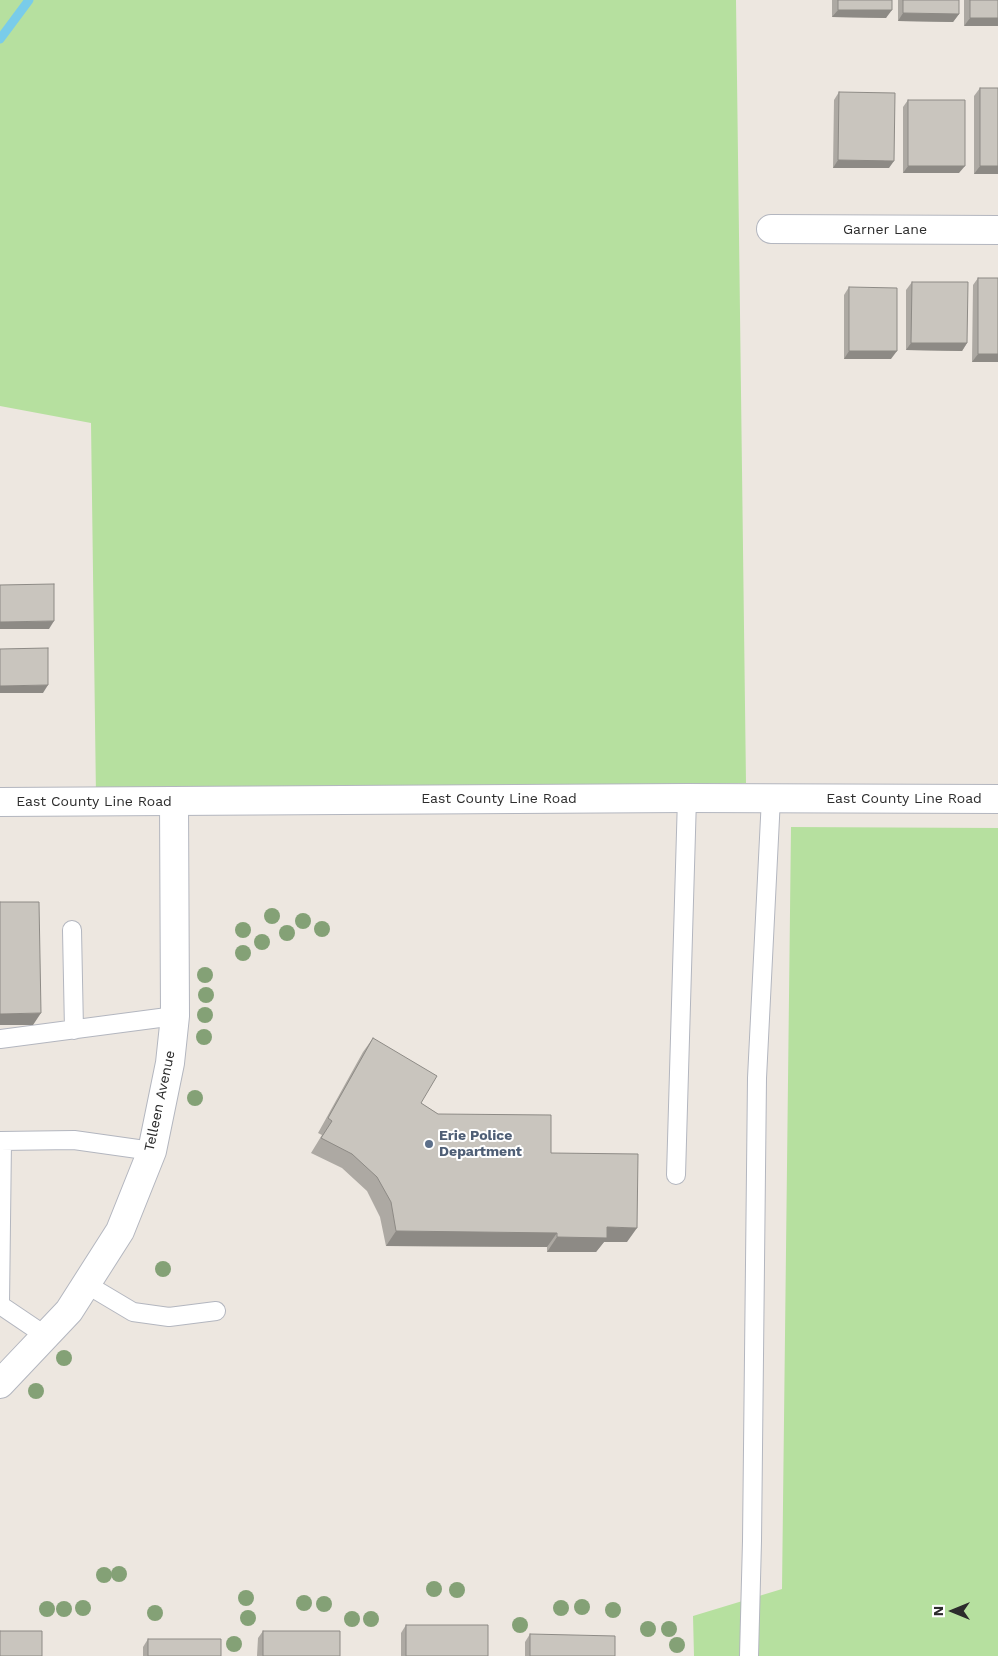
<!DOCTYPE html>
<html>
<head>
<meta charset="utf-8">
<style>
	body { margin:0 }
	#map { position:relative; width:998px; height:1656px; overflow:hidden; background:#ede7e0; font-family:"Work Sans",sans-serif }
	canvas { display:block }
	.north { position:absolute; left:928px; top:1586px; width:50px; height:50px; -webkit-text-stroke:4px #fff; paint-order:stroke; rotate:270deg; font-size:14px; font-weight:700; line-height:20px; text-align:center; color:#2c2c2c }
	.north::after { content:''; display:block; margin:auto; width:18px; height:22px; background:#2c2c2c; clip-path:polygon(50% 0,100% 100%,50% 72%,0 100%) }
</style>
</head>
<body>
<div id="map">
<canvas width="998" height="1656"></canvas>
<div class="north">N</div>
</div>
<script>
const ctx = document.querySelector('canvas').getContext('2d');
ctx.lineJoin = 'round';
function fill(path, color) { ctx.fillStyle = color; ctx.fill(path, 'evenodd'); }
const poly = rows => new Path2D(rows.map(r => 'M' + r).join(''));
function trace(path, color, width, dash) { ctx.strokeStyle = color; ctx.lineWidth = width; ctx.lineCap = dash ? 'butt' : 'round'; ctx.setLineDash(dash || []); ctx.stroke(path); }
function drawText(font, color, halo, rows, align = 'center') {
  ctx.font = font + ' "Work Sans",sans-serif'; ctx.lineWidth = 4; ctx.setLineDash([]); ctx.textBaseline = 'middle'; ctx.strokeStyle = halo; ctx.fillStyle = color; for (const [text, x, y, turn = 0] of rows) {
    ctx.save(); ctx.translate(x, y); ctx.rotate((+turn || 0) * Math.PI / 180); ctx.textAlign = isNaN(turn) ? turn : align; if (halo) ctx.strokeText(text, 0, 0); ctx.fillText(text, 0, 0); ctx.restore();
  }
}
fill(poly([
	[0,0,736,0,746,783,96,797,91,423,0,406],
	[791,827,998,828,998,1656,694,1656,693,1616,782,1589]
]), '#b6e09f');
trace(poly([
	[0,39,29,0]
]), '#79cce9', 9);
const service = poly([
	[72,930,74,1030],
	[0,1039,175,1016],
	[0,1141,74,1140,152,1151],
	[676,1175,687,798],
	[86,1284,133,1312,169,1317,216,1311],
	[0,1304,2,1141],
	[0,1305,46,1336],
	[749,1656,752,1541,757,1078,771,798]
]);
const minor = poly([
	[771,229,998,230],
	[0,1384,69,1311,120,1231,152,1151,170,1063,175,1016,174,801]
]);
const secondary = poly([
	[0,802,687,798,998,799]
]);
trace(service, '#b3b6bf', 20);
trace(minor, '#b3b6bf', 30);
trace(secondary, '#b3b6bf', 30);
trace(service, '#fff', 18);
trace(minor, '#fff', 28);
trace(secondary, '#fff', 28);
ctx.fillStyle = '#84a176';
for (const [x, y] of [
	[272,916],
	[303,921],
	[322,929],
	[243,930],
	[287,933],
	[262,942],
	[243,953],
	[205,975],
	[206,995],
	[205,1015],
	[204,1037],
	[195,1098],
	[163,1269],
	[64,1358],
	[36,1391],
	[119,1574],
	[104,1575],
	[434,1589],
	[457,1590],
	[246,1598],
	[304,1603],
	[324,1604],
	[582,1607],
	[83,1608],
	[561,1608],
	[47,1609],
	[64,1609],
	[613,1610],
	[155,1613],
	[248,1618],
	[352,1619],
	[371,1619],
	[520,1625],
	[648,1629],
	[669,1629],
	[234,1644],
	[677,1645]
]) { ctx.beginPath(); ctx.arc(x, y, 8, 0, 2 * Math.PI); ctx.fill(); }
fill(poly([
	[832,0,892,0,886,18,832,17],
	[898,0,959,0,959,14,953,22,898,21],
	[964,0,998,0,964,26],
	[980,88,998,88,998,174,974,174,974,96],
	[839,92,889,168,833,168,834,100],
	[908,100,959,173,903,173,903,107],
	[978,278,998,362,972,362,973,285],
	[912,282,967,343,962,351,906,350,906,290],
	[849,287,891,359,844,359,844,295],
	[373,1038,421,1103,438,1114,551,1153,627,1242,604,1242,596,1252,547,1252,547,1247,386,1246,380,1217,367,1191,342,1168,311,1153,322,1135,318,1133,363,1052],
	[406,1625,488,1656,401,1656,401,1633],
	[263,1631,340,1656,257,1656,258,1638],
	[530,1634,615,1656,525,1656,525,1642],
	[148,1639,221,1656,143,1656,143,1647]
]), '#ada9a3');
fill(poly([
	[838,10,892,10,886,18,832,17],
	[903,13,959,14,953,22,898,21],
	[970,18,998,18,998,26,964,26],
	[838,160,894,161,889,168,833,168],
	[908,166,965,166,959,173,903,173],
	[980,166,998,166,998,174,974,174],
	[911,343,967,343,962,351,906,350],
	[849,351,897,351,891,359,844,359],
	[978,354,998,354,998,362,972,362],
	[54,621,49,629,0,629,0,622],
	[48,685,43,693,0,693,0,686],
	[41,1013,33,1025,0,1025,0,1014],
	[607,1227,637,1228,627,1242,604,1242,596,1252,547,1252,557,1237],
	[396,1231,557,1233,547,1247,386,1246]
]), '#8d8a85');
const building = poly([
	[838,0,892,0,892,10,838,10,838,0],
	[903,0,959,0,959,14,903,13,903,0],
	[970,0,998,0,998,18,970,18,970,0],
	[980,88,998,88,998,166,980,166,980,88],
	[839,92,895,93,894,161,838,160,839,92],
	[908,100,965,100,965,166,908,166,908,100],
	[978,278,998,278,998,354,978,354,978,278],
	[912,282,968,282,967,343,911,343,912,282],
	[849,287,897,288,897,351,849,351,849,287],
	[54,584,54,621,0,622,0,585,54,584],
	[48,648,48,685,0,686,0,649,48,648],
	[0,902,39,902,41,1013,0,1014,0,902],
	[373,1038,437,1076,421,1103,438,1114,551,1115,551,1153,638,1154,637,1228,607,1227,607,1238,557,1237,557,1233,396,1231,391,1202,377,1177,352,1154,321,1138,332,1121,328,1118,373,1038],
	[406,1625,488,1625,488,1656,406,1656,406,1625],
	[0,1631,42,1631,42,1656,0,1656,0,1631],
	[263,1631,340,1631,340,1656,263,1656,263,1631],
	[530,1634,615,1636,615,1656,530,1656,530,1634],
	[148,1639,221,1639,221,1656,148,1656,148,1639]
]);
fill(building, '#c9c5be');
trace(building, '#8d8a85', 1);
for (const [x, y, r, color] of [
	[429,1144,5,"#5c6f8a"]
]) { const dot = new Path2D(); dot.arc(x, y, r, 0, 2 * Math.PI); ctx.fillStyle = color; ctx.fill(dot); trace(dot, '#fff', 2); }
drawText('14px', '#2c2c2c', '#fff', [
	["Garner Lane",885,230],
	["East County Line Road",499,799],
	["East County Line Road",904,799],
	["East County Line Road",94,802],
	["Telleen Avenue",160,1101,-78]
]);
drawText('bold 14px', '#4e5e75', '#fff', [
	["Erie Police",439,1136],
	["Department",439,1152]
], 'left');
</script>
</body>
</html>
